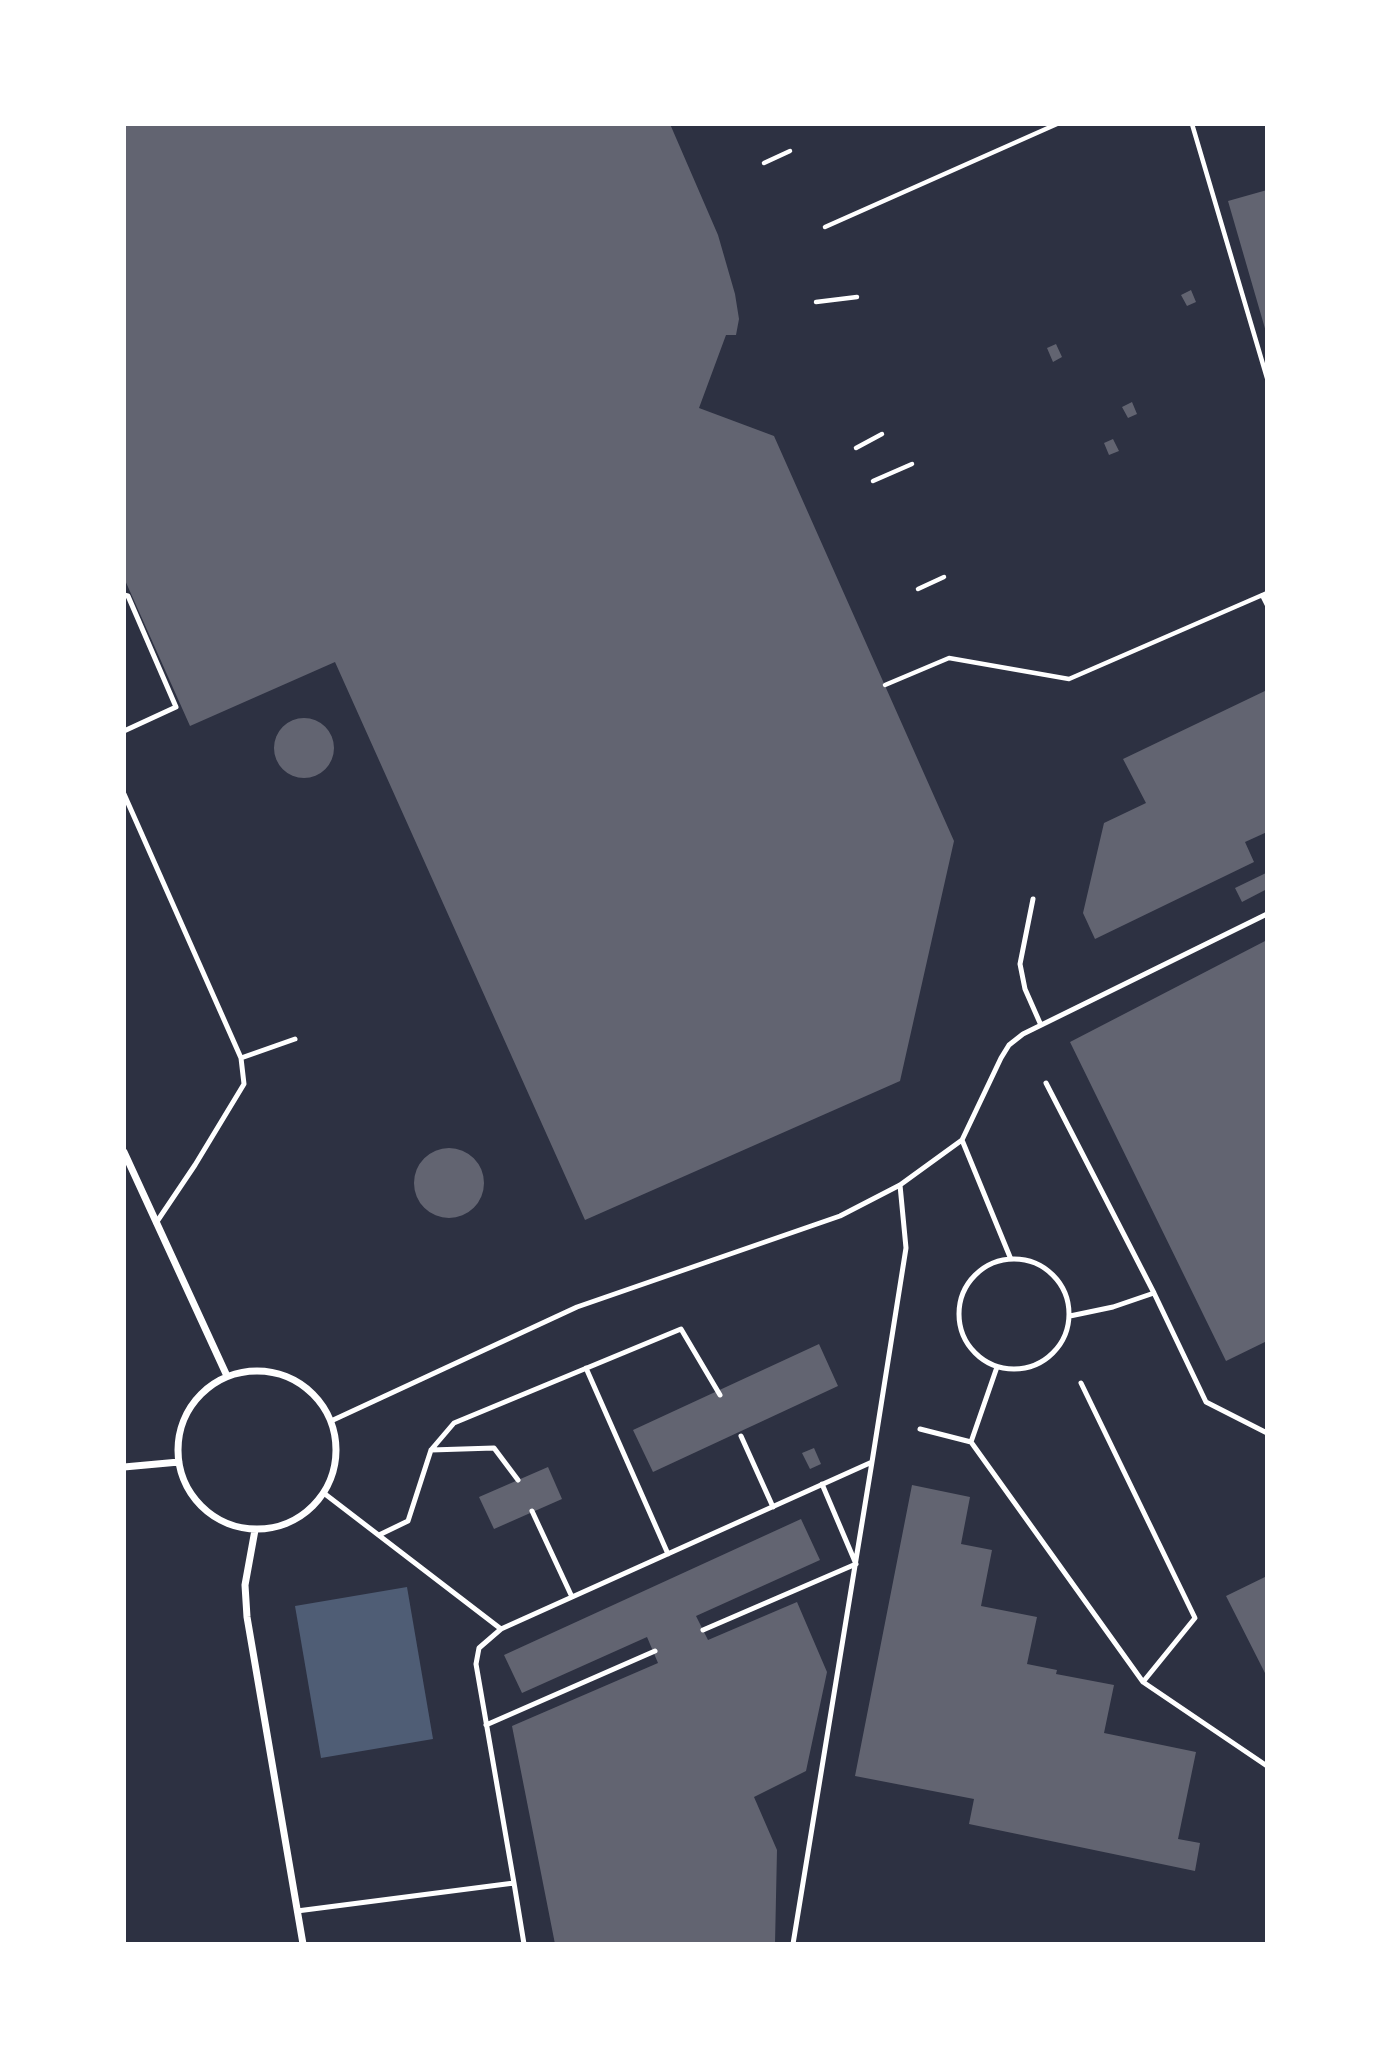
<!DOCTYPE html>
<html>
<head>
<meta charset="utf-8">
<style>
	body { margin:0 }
	#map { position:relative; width:1391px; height:2068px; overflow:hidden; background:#2d3142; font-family:"Fira Sans",sans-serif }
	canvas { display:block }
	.frame { position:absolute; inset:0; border:126px solid #fff; pointer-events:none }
</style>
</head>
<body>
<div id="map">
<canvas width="1391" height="2068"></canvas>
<div class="frame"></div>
</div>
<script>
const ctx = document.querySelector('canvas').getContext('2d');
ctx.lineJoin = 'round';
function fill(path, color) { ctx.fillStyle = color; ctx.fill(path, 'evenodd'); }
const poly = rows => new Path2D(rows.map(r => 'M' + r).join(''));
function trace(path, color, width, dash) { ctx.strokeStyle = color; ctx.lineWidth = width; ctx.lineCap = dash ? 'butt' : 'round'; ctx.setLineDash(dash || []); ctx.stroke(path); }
fill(poly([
	[407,1587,433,1739,321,1758,295,1606]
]), '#4f5d75');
fill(poly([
	[124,124,670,124,718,235,735,294,739,319,736,335,726,335,699,408,774,436,954,841,900,1081,585,1220,335,662,190,726,124,578],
	[1267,190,1267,332,1266,332,1228,201],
	[1191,290,1196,302,1187,306,1181,295],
	[1056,344,1062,357,1053,362,1047,348],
	[1132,402,1137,414,1128,418,1122,407],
	[1113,439,1119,451,1109,455,1104,443],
	[1267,690,1267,832,1245,842,1254,862,1095,939,1083,913,1104,823,1146,803,1123,759],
	'274 748a30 30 0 1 1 60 0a30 30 0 1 1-60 0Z',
	[1266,873,1267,889,1242,902,1235,888],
	[1267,940,1267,1341,1226,1361,1070,1042],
	'414 1183a35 35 0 1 1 70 0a35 35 0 1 1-70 0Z',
	[819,1344,838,1386,653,1472,633,1430],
	[814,1448,821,1464,810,1469,802,1453],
	[548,1467,562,1499,494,1529,479,1497],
	[912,1485,970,1497,961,1544,992,1550,981,1606,1037,1617,1027,1664,1057,1670,1056,1674,1114,1685,1104,1733,1196,1752,1178,1839,1200,1843,1195,1871,969,1824,974,1799,855,1776],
	[801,1519,820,1560,696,1616,708,1640,797,1602,827,1672,806,1771,754,1797,777,1850,775,1944,555,1944,512,1726,658,1663,647,1637,522,1693,504,1655],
	[1267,1576,1267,1677,1226,1596]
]), '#626471');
trace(poly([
	[1192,124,1267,378],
	[764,163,790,151],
	[825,227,1057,124],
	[816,302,857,297],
	[856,448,882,434],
	[873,481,912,464],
	[918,589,944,577],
	[1262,595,1267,605],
	[885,685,949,658,1069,679,1267,593]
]), '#fff', 4.5);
trace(poly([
	[124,595,128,596,176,707,124,731],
	[124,794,241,1058,295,1039],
	[1033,899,1020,964,1025,989,1040,1023],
	[1046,1083,1154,1293,1113,1307,1070,1316],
	[962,1140,1010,1257],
	[156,1223,195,1165,244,1084,241,1058],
	'959 1314a55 55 0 1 1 110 0a55 55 0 1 1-110 0Z',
	[1154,1293,1206,1402,1267,1433],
	[586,1368,668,1554],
	[1081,1383,1195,1618,1143,1682],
	[331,1421,577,1307,840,1216,900,1185,962,1140,1001,1058,1009,1045,1023,1034,1267,914],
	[920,1429,971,1442,1143,1682,1267,1766],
	[741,1436,773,1507],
	[971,1442,997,1367],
	[431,1450,494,1448,518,1480],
	[822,1484,856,1564],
	[325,1494,501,1629],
	[532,1511,572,1597],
	[379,1535,408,1521,431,1450,454,1423,681,1329,720,1395],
	[703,1630,856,1564],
	[486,1725,655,1651],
	[514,1883,524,1944],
	[297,1911,514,1883,476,1664,479,1648,501,1629,872,1462,906,1248,900,1185],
	[793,1944,872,1462]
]), '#fff', 5);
trace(poly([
	[124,1152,227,1376],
	'178 1450a79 79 0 1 1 158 0a79 79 0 1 1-158 0Z',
	[124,1467,179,1462],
	[255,1530,245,1585,247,1617,303,1944]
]), '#fff', 7);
</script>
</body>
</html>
